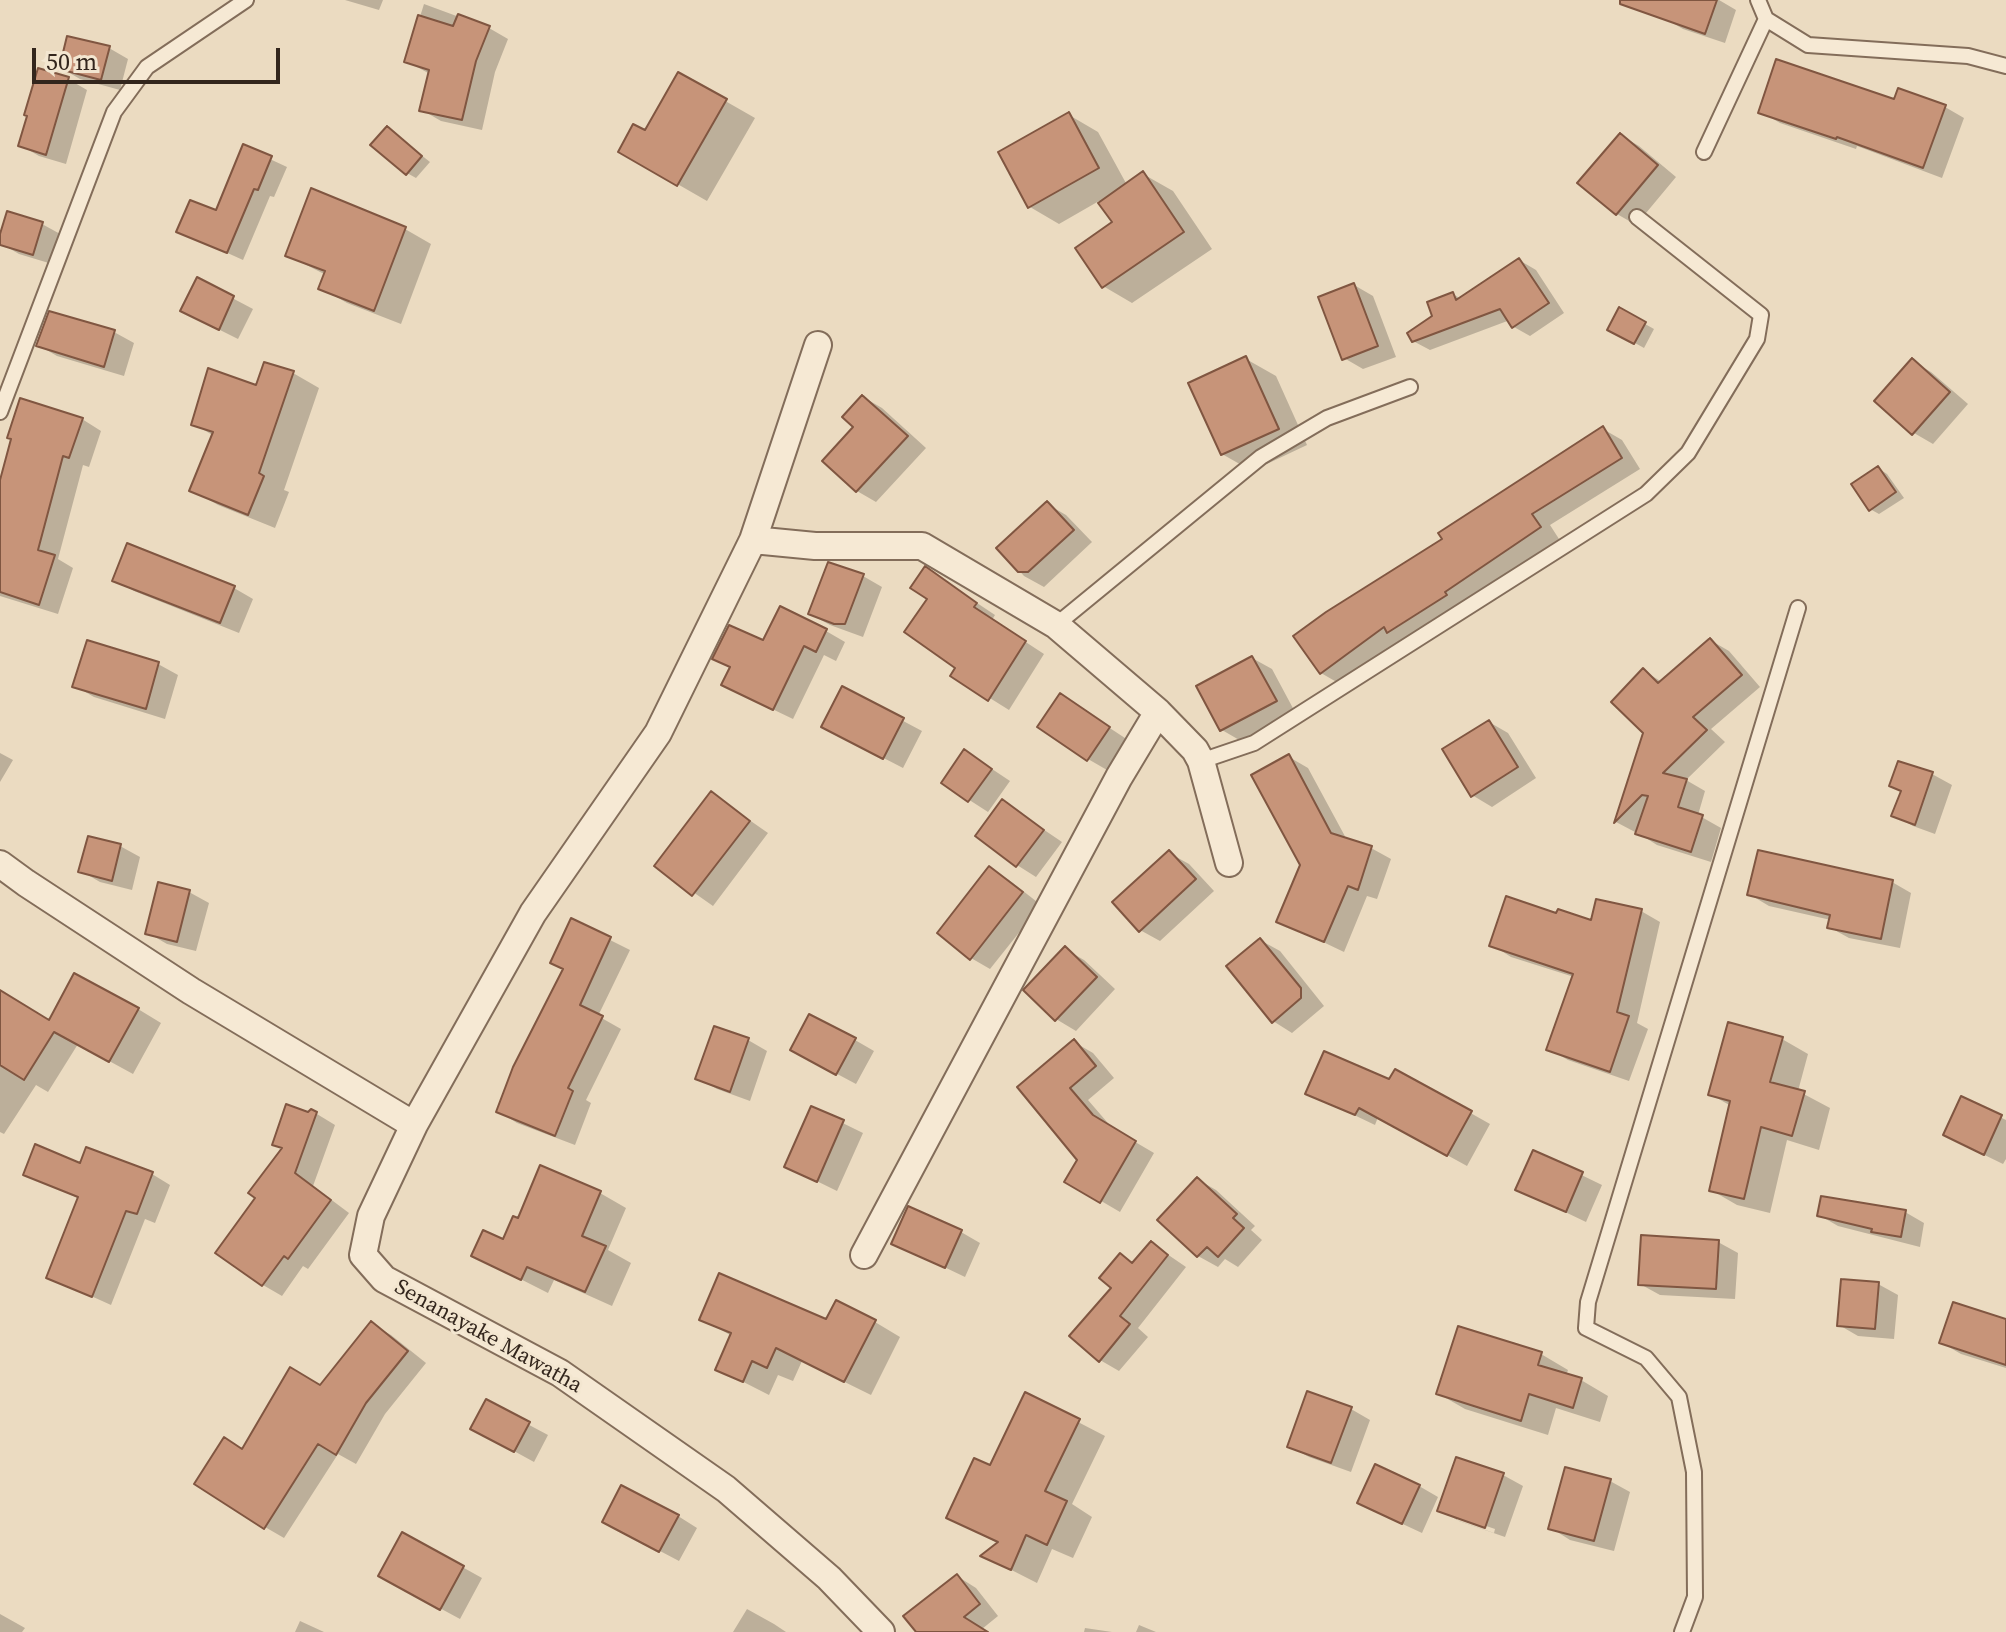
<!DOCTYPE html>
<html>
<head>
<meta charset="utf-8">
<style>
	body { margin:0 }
	#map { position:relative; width:2006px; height:1632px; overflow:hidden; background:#ebdbc1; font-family:"Source Serif 4",serif }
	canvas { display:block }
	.scale { position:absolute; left:32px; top:48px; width:248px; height:36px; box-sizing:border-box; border:4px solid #33261d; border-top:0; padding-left:10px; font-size:24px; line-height:28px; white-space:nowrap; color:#33261d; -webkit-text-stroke:6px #f3e6d0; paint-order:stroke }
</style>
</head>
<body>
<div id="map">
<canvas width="2006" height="1632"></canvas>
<div class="scale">50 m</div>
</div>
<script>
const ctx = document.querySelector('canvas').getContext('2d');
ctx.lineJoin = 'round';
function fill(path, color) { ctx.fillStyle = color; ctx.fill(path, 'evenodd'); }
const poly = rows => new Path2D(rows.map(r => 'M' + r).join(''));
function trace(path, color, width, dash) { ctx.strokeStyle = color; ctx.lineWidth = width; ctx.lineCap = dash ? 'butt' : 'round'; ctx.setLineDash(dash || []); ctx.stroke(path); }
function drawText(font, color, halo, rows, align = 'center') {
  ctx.font = font + ' "Source Serif 4",serif'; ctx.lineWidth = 6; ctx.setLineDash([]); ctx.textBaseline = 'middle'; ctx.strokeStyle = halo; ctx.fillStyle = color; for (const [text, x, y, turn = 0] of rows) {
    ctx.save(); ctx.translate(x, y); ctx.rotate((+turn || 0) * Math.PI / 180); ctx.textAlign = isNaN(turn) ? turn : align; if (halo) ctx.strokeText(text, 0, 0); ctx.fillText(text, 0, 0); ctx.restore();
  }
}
fill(poly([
	[345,0,383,0,379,10],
	[1670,0,1719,0,1736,10,1725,43,1683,29,1664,18],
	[424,4,489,28,508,39,495,72,482,130,441,121,422,110,430,74,406,61],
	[109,48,128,59,120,90,80,79,61,68],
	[678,74,755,118,707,201,620,151,645,133],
	[68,79,87,90,66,164,39,156,20,145],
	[1895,101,1945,107,1964,118,1942,178,1857,146,1856,149,1780,123,1761,112],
	[1069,115,1098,132,1127,185,1143,174,1173,191,1212,249,1132,303,1103,286,1115,223,1099,201,1059,224,1030,207],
	[387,128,430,162,416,178,407,173],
	[1620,135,1639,146,1676,177,1636,225,1617,214],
	[244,147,287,167,274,197,270,196,243,260,179,231,217,213],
	[42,224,62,235,52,264,19,254,0,243,0,241],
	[405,229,431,244,401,324,347,303,321,288,326,275,287,255],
	[1519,260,1536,270,1564,313,1530,336,1514,327,1510,320,1430,350,1413,341,1453,294,1461,299],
	[198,280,253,309,238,339,202,321],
	[1354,285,1373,296,1396,357,1363,369,1344,358],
	[1620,310,1654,329,1644,348,1610,329],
	[114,332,134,343,124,376,57,356,38,345],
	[1246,359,1276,376,1307,445,1252,471,1222,454],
	[1912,361,1931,372,1968,404,1933,444,1914,433,1877,401],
	[293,373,319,388,284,490,289,492,275,528,218,505,192,490,214,436,194,424,258,388],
	[863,397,882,408,926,448,876,502,857,491,825,461,856,427],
	[82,419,101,431,89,467,83,465,58,559,73,568,58,614,0,596,0,488],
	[1603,429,1622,440,1640,469,1550,525,1559,539,1408,642,1402,639,1340,684,1321,673,1445,540],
	[1878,468,1887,474,1904,498,1879,514,1870,509],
	[1047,504,1066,515,1092,542,1044,587,1024,576,999,548],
	[926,569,995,615,992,620,1044,654,1009,710,953,675,958,667,930,599],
	[863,576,882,587,863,637,830,625,810,614],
	[115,580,234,588,253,599,239,633,134,591],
	[826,631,845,642,836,661,824,655,793,719,743,695,764,642],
	[1710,640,1729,651,1760,687,1711,729,1725,742,1686,780,1705,791,1698,815,1721,828,1711,862,1657,845,1638,833,1640,826,1635,832,1616,822,1645,732,1644,671,1662,682],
	[1252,658,1272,669,1295,712,1241,741,1222,730],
	[158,664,178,675,165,719,94,697,75,686],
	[843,689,922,731,903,768,843,737],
	[1061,696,1128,740,1107,770,1088,759],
	[1489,722,1508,733,1536,778,1492,807,1472,795],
	[0,753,13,760,0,782],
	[1289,757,1308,768,1347,840,1371,848,1391,859,1377,899,1367,896,1344,952,1279,921,1302,864],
	[983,763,1010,781,988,812,943,783],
	[1899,763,1932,774,1952,785,1935,834,1913,826,1894,815,1902,792,1891,785],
	[712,794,768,833,713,906,656,866],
	[1003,802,1062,842,1036,877,1017,865],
	[120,846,140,857,132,890,100,882,81,871],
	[1169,853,1189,864,1214,891,1160,941,1140,930],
	[990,868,1009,880,1041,905,990,969,971,958],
	[1892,882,1911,893,1900,948,1849,938,1829,927,1831,920,1769,906,1749,894],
	[189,892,209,903,196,951,167,944,148,933],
	[1641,911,1660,922,1637,1023,1648,1029,1629,1081,1568,1060,1549,1049,1574,977,1511,957,1492,945,1558,915,1592,922],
	[572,921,630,950,598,1016,621,1029,586,1100,591,1103,575,1145,517,1123,498,1111,565,970],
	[1260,940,1280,951,1324,1006,1292,1033,1273,1021],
	[1065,949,1084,960,1115,989,1076,1031,1056,1019],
	[0,990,50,1022,138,1009,161,1023,133,1074,78,1044,48,1092,36,1085,4,1134,0,1132],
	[1782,1039,1808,1054,1798,1091,1830,1108,1819,1150,1787,1140,1770,1213,1737,1205,1711,1190,1731,1106,1710,1094],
	[748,1040,767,1051,750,1101,717,1089,698,1078],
	[855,1040,874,1051,856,1084,811,1060],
	[1074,1042,1093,1053,1114,1078,1088,1100,1113,1129,1154,1153,1120,1212,1067,1181,1079,1160,1019,1088],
	[1396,1071,1490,1124,1467,1166,1378,1117,1375,1125,1308,1093,1390,1081],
	[1962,1099,2006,1120,2006,1159,2003,1164,1964,1145],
	[812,1108,863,1133,837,1191,786,1166],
	[312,1111,335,1125,313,1186,349,1213,308,1269,303,1266,282,1296,263,1285,258,1197,284,1149,274,1144],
	[1534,1152,1602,1185,1586,1222,1517,1189],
	[81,1165,152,1174,170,1185,155,1223,145,1219,111,1305,49,1277,80,1199,25,1174],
	[1197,1179,1216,1190,1255,1226,1251,1230,1262,1240,1238,1267,1225,1259,1218,1267,1198,1256],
	[600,1193,626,1208,608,1250,631,1263,612,1306,554,1280,548,1293,473,1255,504,1242,519,1221],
	[1905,1212,1924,1223,1920,1247,1838,1226,1819,1215],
	[961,1232,980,1243,965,1277,894,1243],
	[1718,1242,1738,1253,1735,1299,1660,1295,1640,1284],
	[1151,1243,1186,1267,1138,1328,1148,1337,1119,1371,1100,1360,1121,1256,1134,1264],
	[1878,1284,1898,1295,1894,1339,1858,1336,1839,1325],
	[701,1319,875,1322,900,1337,871,1395,802,1361,793,1381,778,1375,769,1395,718,1369,732,1336],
	[2006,1321,2006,1368,1961,1354,1942,1343],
	[372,1324,391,1335,426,1363,385,1414,356,1464,338,1454,284,1538,265,1527,244,1451,321,1387],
	[1541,1354,1568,1370,1566,1376,1581,1380,1608,1396,1600,1422,1556,1408,1548,1435,1465,1409,1439,1394],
	[1026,1395,1105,1436,1072,1504,1092,1517,1073,1558,1052,1549,1037,1583,984,1556,999,1544,948,1517,991,1468],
	[486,1402,548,1435,534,1462,492,1439],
	[1351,1409,1370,1420,1351,1472,1309,1457,1289,1446],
	[1457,1459,1503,1475,1523,1486,1505,1537,1459,1521,1440,1510],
	[1457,1516,1495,1529,1494,1533,1457,1520],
	[1610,1481,1630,1492,1614,1551,1570,1540,1551,1528],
	[1419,1486,1438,1497,1422,1533,1379,1513],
	[678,1516,697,1528,679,1561,624,1532],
	[403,1534,482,1578,460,1619,399,1586],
	[957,1576,976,1588,998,1616,982,1629,987,1632,918,1632],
	[747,1609,774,1624,786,1632,733,1632],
	[0,1614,25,1628,22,1632,0,1632],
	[300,1621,324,1632,295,1632],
	[1139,1625,1156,1632,1136,1632],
	[1085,1628,1112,1632,1084,1632]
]), '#0003');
const building = poly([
	[1620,0,1717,0,1705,34,1620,4,1620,0],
	[458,14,490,26,476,61,462,120,419,111,429,70,404,62,418,15,453,26,458,14],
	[67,36,110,46,101,80,59,69,67,36],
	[1776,59,1894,99,1898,88,1946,105,1923,168,1837,137,1836,139,1758,113,1776,59],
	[38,68,69,77,46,155,18,146,27,116,24,115,38,68],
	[678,72,727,99,677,186,618,152,633,124,645,130,678,72],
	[1069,112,1099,168,1028,208,998,152,1069,112],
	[387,126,422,156,406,175,370,145,387,126],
	[1620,133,1658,165,1616,215,1577,183,1620,133],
	[243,144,272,156,258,190,254,189,227,253,176,232,190,200,216,210,243,144],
	[1143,171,1184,232,1102,288,1075,248,1112,222,1098,203,1143,171],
	[311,188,406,227,374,311,318,289,325,271,285,256,311,188],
	[7,211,43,222,33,255,0,245,0,234,7,211],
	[1519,258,1549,303,1512,328,1500,309,1412,342,1407,333,1432,316,1427,302,1453,292,1456,300,1519,258],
	[197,277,234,296,219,330,180,311,197,277],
	[1354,283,1378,346,1342,360,1318,297,1354,283],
	[1619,307,1646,322,1634,344,1607,330,1619,307],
	[49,311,115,330,104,367,36,346,49,311],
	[1246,356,1279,429,1221,455,1188,383,1246,356],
	[1912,358,1950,392,1912,435,1874,401,1912,358],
	[264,362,294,371,259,473,264,476,248,515,189,491,213,432,191,425,208,368,256,385,264,362],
	[862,395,908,436,856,492,822,461,853,427,842,417,862,395],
	[20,398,83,418,69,458,63,456,38,550,55,555,39,605,0,592,0,480,11,439,7,438,20,398],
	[1603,426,1622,458,1532,514,1541,527,1445,592,1447,595,1387,633,1384,627,1320,674,1293,636,1326,612,1442,539,1438,533,1603,426],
	[1878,466,1896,492,1869,511,1851,484,1878,466],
	[1047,501,1074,530,1028,572,1018,572,996,548,1047,501],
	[127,543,235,586,220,623,112,581,127,543],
	[828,562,864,574,845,624,834,624,808,614,828,562],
	[925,566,977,603,974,607,1026,641,988,701,950,676,955,668,904,632,927,599,910,588,925,566],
	[780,606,827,629,816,652,804,646,773,710,721,685,730,667,712,659,729,625,763,640,780,606],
	[1710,638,1742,675,1693,717,1707,730,1663,773,1687,779,1678,807,1703,815,1691,852,1635,834,1648,796,1642,795,1614,823,1643,733,1611,702,1643,668,1658,683,1710,638],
	[87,640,159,662,146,709,72,687,87,640],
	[1252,656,1277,701,1220,731,1196,686,1252,656],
	[842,686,904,718,883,759,821,727,842,686],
	[1060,693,1110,727,1087,761,1037,727,1060,693],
	[1489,720,1518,767,1471,797,1442,749,1489,720],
	[964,749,992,769,968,802,941,783,964,749],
	[1289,754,1331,833,1372,846,1358,890,1348,886,1324,942,1276,922,1300,865,1251,775,1289,754],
	[1898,761,1933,772,1915,825,1891,816,1901,791,1889,786,1898,761],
	[711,791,750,821,692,896,654,866,711,791],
	[1002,799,1044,830,1016,867,975,836,1002,799],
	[88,836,121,844,112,881,78,872,88,836],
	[1169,850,1196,879,1139,932,1112,902,1169,850],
	[1758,850,1893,880,1881,939,1827,928,1830,915,1747,895,1758,850],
	[989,866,1023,892,970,960,937,933,989,866],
	[158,882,190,890,177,942,145,934,158,882],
	[1506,896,1556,913,1558,909,1591,920,1596,899,1642,909,1617,1012,1629,1016,1610,1072,1546,1050,1573,974,1489,946,1506,896],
	[571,918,611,937,580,1005,603,1016,568,1088,573,1091,555,1136,496,1112,513,1067,563,969,550,963,571,918],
	[1260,938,1301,988,1301,998,1272,1023,1226,966,1260,938],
	[1065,946,1097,977,1055,1021,1023,990,1065,946],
	[74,973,139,1008,109,1062,54,1032,24,1080,0,1065,0,990,49,1020,74,973],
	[809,1014,856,1038,836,1075,790,1050,809,1014],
	[1728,1022,1783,1037,1770,1082,1805,1091,1792,1136,1761,1127,1744,1199,1709,1191,1730,1101,1708,1095,1728,1022],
	[714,1026,749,1038,730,1092,695,1079,714,1026],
	[1074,1039,1096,1066,1070,1088,1093,1115,1136,1141,1100,1203,1064,1182,1077,1160,1017,1087,1074,1039],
	[1324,1051,1389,1079,1395,1069,1472,1111,1447,1156,1359,1108,1355,1115,1305,1094,1324,1051],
	[1961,1096,2002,1115,1984,1155,1943,1135,1961,1096],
	[286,1104,308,1112,311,1109,317,1112,295,1173,331,1200,288,1259,284,1256,262,1286,215,1253,255,1198,248,1193,282,1148,272,1145,286,1104],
	[811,1106,844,1120,817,1182,784,1167,811,1106],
	[35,1144,80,1163,86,1147,153,1172,137,1214,126,1211,92,1297,46,1278,78,1197,23,1175,35,1144],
	[1533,1150,1583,1172,1566,1212,1515,1190,1533,1150],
	[540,1165,601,1191,582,1236,606,1246,585,1292,527,1267,521,1280,471,1256,483,1230,503,1239,513,1216,518,1218,540,1165],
	[1197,1177,1237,1214,1233,1218,1244,1228,1218,1257,1207,1247,1197,1257,1157,1220,1197,1177],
	[1821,1196,1906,1210,1901,1237,1871,1232,1872,1229,1817,1216,1821,1196],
	[908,1206,962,1230,945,1268,891,1244,908,1206],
	[1641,1235,1719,1240,1716,1289,1638,1285,1641,1235],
	[1151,1241,1168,1255,1120,1316,1130,1324,1099,1362,1069,1336,1111,1288,1099,1278,1120,1253,1132,1263,1151,1241],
	[719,1273,826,1319,836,1300,876,1320,844,1382,776,1348,767,1368,752,1361,743,1382,715,1370,731,1333,699,1320,719,1273],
	[1841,1279,1879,1282,1875,1329,1837,1326,1841,1279],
	[1953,1302,2006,1319,2006,1365,1939,1343,1953,1302],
	[371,1321,408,1351,366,1403,336,1455,318,1444,264,1529,194,1484,224,1437,242,1449,290,1367,320,1385,371,1321],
	[1458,1326,1542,1352,1538,1365,1582,1378,1573,1408,1529,1394,1521,1421,1436,1394,1458,1326],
	[1307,1391,1352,1407,1331,1463,1287,1447,1307,1391],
	[1025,1392,1080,1419,1045,1491,1067,1501,1047,1545,1026,1535,1011,1570,980,1556,998,1542,946,1518,974,1458,990,1465,1025,1392],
	[486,1399,530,1422,514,1452,470,1429,486,1399],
	[1456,1457,1504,1473,1485,1528,1437,1511,1456,1457],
	[1375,1464,1420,1485,1402,1524,1357,1503,1375,1464],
	[1565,1467,1611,1479,1594,1541,1548,1529,1565,1467],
	[621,1485,679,1515,659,1552,602,1522,621,1485],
	[402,1532,464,1566,440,1610,378,1576,402,1532],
	[957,1574,980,1604,964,1617,988,1632,916,1632,903,1616,957,1574]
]);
fill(building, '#c79479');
trace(building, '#805641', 2);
const service = poly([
	[1758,0,1766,19,1808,45,1968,56,2006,66],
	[1704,152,1766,19],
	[0,412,114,112,147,67,246,0],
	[1056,625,1261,457,1327,418,1410,387],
	[1201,761,1254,743,1646,494,1688,453,1757,339,1761,315,1637,217],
	[1682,1632,1695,1597,1694,1472,1679,1397,1646,1358,1586,1328,1588,1302,1798,608]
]);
const minor = poly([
	[753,540,815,546,922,546,1056,625,1158,712,1195,750,1201,761,1229,863],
	[0,864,26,883,191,991,414,1125,371,1216,363,1255,384,1279,560,1373,726,1489,829,1578,881,1632],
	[414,1125,533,913,658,733,753,540,818,345],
	[864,1255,1119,777,1158,712]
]);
trace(service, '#836d5a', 18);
trace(minor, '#836d5a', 30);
trace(service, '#f6e9d4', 14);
trace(minor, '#f6e9d4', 26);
drawText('22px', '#33261d', '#f3e6d0', [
	["Senanayake Mawatha",488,1337,29]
]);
</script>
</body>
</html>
